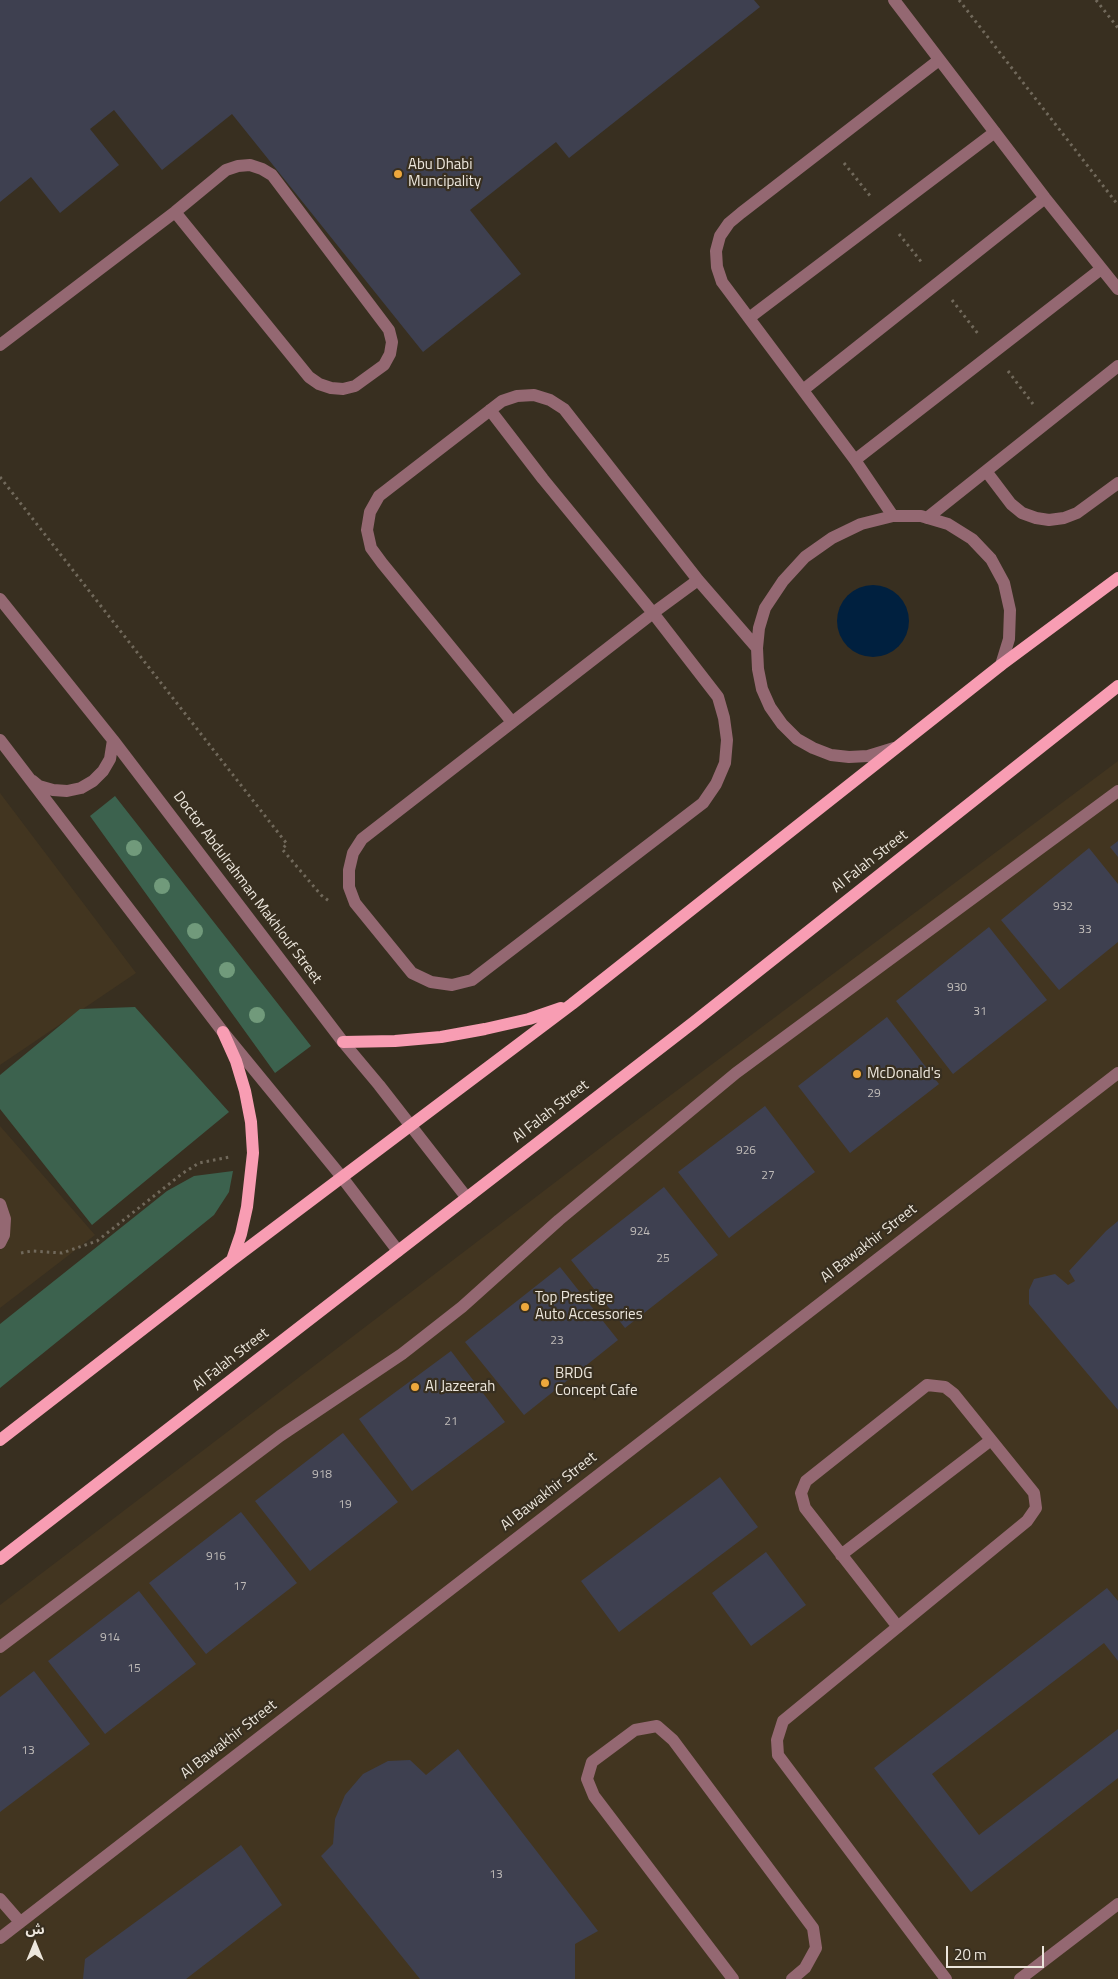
<!DOCTYPE html>
<html>
<head>
<meta charset="utf-8">
<style>
	body { margin:0 }
	#map { position:relative; width:1118px; height:1979px; overflow:hidden; background:#382f20; font-family:"Titillium Web","Noto Sans Arabic",sans-serif }
	canvas { display:block }
	.north { position:absolute; left:10px; top:1919px; width:50px; height:50px; -webkit-text-stroke:4px #382f20; paint-order:stroke; rotate:0deg; font-size:14px; font-weight:700; line-height:20px; text-align:center; color:#ece6dc }
	.north::after { content:''; display:block; margin:auto; width:18px; height:22px; background:#ece6dc; clip-path:polygon(50% 0,100% 100%,50% 72%,0 100%) }
	.scale { position:absolute; left:946px; top:1946px; width:98px; height:22px; box-sizing:border-box; border:2px solid #ece6dc; border-top:0; padding-left:6px; font-size:15px; line-height:18px; white-space:nowrap; color:#ece6dc; -webkit-text-stroke:4px #382f20; paint-order:stroke }
</style>
</head>
<body>
<div id="map">
<canvas width="1118" height="1979"></canvas>
<div class="north">ش</div>
<div class="scale">20 m</div>
</div>
<script>
const ctx = document.querySelector('canvas').getContext('2d');
ctx.lineJoin = 'round';
function fill(path, color) { ctx.fillStyle = color; ctx.fill(path, 'evenodd'); }
const poly = rows => new Path2D(rows.map(r => 'M' + r).join(''));
function trace(path, color, width, dash) { ctx.strokeStyle = color; ctx.lineWidth = width; ctx.lineCap = dash ? 'butt' : 'round'; ctx.setLineDash(dash || []); ctx.stroke(path); }
function drawText(font, color, halo, rows, align = 'center') {
  ctx.font = font + ' "Titillium Web",sans-serif'; ctx.lineWidth = 4.5; ctx.setLineDash([]); ctx.textBaseline = 'middle'; ctx.strokeStyle = halo; ctx.fillStyle = color; for (const [text, x, y, turn = 0] of rows) {
    ctx.save(); ctx.translate(x, y); ctx.rotate((+turn || 0) * Math.PI / 180); ctx.textAlign = isNaN(turn) ? turn : align; if (halo) ctx.strokeText(text, 0, 0); ctx.fillText(text, 0, 0); ctx.restore();
  }
}
fill(poly([
	[1118,761,1118,1979,0,1979,0,1605,616,1136],
	[0,793,136,973,0,1065],
	[0,1126,95,1235,0,1308]
]), '#423520');
fill(poly([
	[115,796,311,1046,275,1073,90,816],
	[135,1007,229,1112,92,1225,0,1109,0,1075,80,1009],
	[233,1171,229,1192,214,1215,0,1388,0,1324,167,1191,194,1176]
]), '#3c624e');
fill(poly([
	'837 621a36 36 0 1 1 72 0a36 36 0 1 1-72 0Z'
]), '#00203f');
fill(poly([
	[0,0,754,0,760,7,569,158,556,142,470,210,521,274,423,352,232,114,162,170,114,110,90,129,119,165,60,213,31,177,0,202],
	[1118,841,1118,857,1110,847],
	[1089,848,1118,884,1118,942,1059,990,1001,920],
	[989,927,1047,1000,953,1074,896,1001],
	[887,1017,939,1084,850,1153,798,1086],
	[765,1106,815,1172,729,1238,678,1172],
	[664,1187,718,1255,625,1328,571,1260],
	[1118,1221,1118,1410,1029,1304,1029,1290,1034,1279,1055,1274,1068,1285,1075,1281,1069,1271,1106,1231],
	[560,1267,618,1340,524,1415,465,1342],
	[451,1351,505,1422,412,1491,359,1419],
	[343,1433,398,1502,310,1571,255,1501],
	[720,1477,758,1527,619,1632,581,1581],
	[241,1512,297,1583,206,1654,149,1583],
	[766,1552,806,1605,751,1646,712,1593],
	[1107,1588,1118,1601,1118,1661,1104,1643,932,1774,979,1835,1118,1729,1118,1778,971,1892,874,1768],
	[139,1591,196,1664,105,1734,48,1661],
	[34,1671,90,1744,0,1812,0,1697],
	[458,1749,598,1931,575,1944,575,1979,420,1979,321,1856,333,1844,335,1819,345,1795,363,1774,388,1761,410,1760,426,1775],
	[241,1845,282,1905,186,1979,83,1979,85,1959]
]), '#3e4050');
trace(poly([
	[959,0,1118,205],
	[1096,0,1118,28],
	[844,163,871,197],
	[899,234,923,264],
	[952,300,979,335],
	[1008,371,1033,404],
	[0,477,287,844,282,849,321,895,329,901],
	[21,1253,32,1251,62,1253,97,1241,183,1173,199,1163,230,1157]
]), '#71695b', 3, [2.5, 4]);
trace(poly([
	[894,0,1045,198,1118,289],
	[749,318,995,132],
	[0,345,175,212,226,170,238,166,250,165,262,169,272,175,389,330,392,342,390,354,384,365,355,386,343,389,331,388,319,384,309,377,175,212],
	[803,390,1045,198],
	[490,410,543,479,653,613,718,697,724,718,727,740,725,763,716,784,703,803,472,980,452,985,431,982,412,973,355,903,349,887,349,870,353,853,362,839,653,613,698,580],
	[855,460,1101,269],
	[986,471,1011,504,1022,513,1036,518,1049,520,1064,518,1077,513,1118,483],
	[893,516,855,460,722,282,717,267,716,251,720,236,729,223,741,213,939,60],
	[927,518,1118,366],
	[0,599,113,740,343,1042,379,1085,467,1198],
	[512,722,382,563,371,548,367,530,370,512,379,496,502,401,517,396,534,395,550,400,564,409,698,580,757,648],
	[0,740,223,1032,341,1176,398,1251],
	[894,748,868,756,849,757,831,755,813,748,797,739,782,724,770,707,762,689,758,669,757,648,759,628,765,608,783,581,805,557,832,538,861,524,893,516,921,516,948,524,972,539,991,559,1004,583,1010,610,1009,639,1001,665],
	[33,781,39,786,53,790,67,791,81,788,93,781,103,771,110,759,113,740],
	[0,1204,5,1219,4,1235,0,1243],
	[841,1555,991,1440],
	[898,1627,805,1508,801,1493,806,1481,927,1385,945,1387,954,1394,1034,1493,1036,1508,1027,1521,783,1721,777,1740,778,1755,946,1979],
	[0,1647,280,1436,402,1354,462,1307,559,1220,736,1073,1118,791],
	[0,1899,20,1922],
	[0,1938,1118,1073],
	[733,1979,594,1796,587,1779,592,1762,635,1730,657,1726,673,1740,813,1928,816,1948,805,1968,792,1979],
	[1020,1979,1118,1904]
]), '#946872', 12);
trace(poly([
	[223,1032,236,1061,245,1091,251,1122,253,1153,247,1207,241,1234,232,1260],
	[343,1042,395,1041,441,1037,485,1029,529,1019,561,1008],
	[0,1440,232,1260,572,1004,1001,665,1118,578],
	[0,1559,694,1022,1118,686]
]), '#f89db3', 12);
ctx.fillStyle = '#719a7b';
for (const [x, y] of [
	[134,848],
	[162,886],
	[195,931],
	[227,970],
	[257,1015]
]) { ctx.beginPath(); ctx.arc(x, y, 8, 0, 2 * Math.PI); ctx.fill(); }
for (const [x, y, r, color] of [
	[398,174,5,"#eea83c"],
	[857,1074,5,"#eea83c"],
	[525,1307,5,"#eea83c"],
	[545,1383,5,"#eea83c"],
	[415,1387,5,"#eea83c"]
]) { const dot = new Path2D(); dot.arc(x, y, r, 0, 2 * Math.PI); ctx.fillStyle = color; ctx.fill(dot); trace(dot, '#382f20', 2); }
drawText('12px', '#c0bcb9', null, [
	["932",1063,907],
	["33",1085,930],
	["930",957,988],
	["31",980,1012],
	["29",874,1094],
	["926",746,1151],
	["27",768,1176],
	["924",640,1232],
	["25",663,1259],
	["23",557,1341],
	["21",451,1422],
	["918",322,1475],
	["19",345,1505],
	["916",216,1557],
	["17",240,1587],
	["914",110,1638],
	["15",134,1669],
	["13",28,1751],
	["13",496,1875]
]);
drawText('15px', '#ece6dc', '#382f20', [
	["Abu Dhabi",408,165],
	["Muncipality",408,182],
	["McDonald's",867,1074],
	["Top Prestige",535,1298],
	["Auto Accessories",535,1315],
	["BRDG",555,1374],
	["Concept Cafe",555,1391],
	["Al Jazeerah",425,1387]
], 'left');
drawText('15px', '#ece6dc', '#382f20', [
	["Al Falah Street",870,862,-38],
	["Doctor Abdulrahman Makhlouf Street",247,888,53],
	["Al Falah Street",551,1112,-38],
	["Al Bawakhir Street",869,1244,-38],
	["Al Falah Street",231,1360,-38],
	["Al Bawakhir Street",549,1492,-38],
	["Al Bawakhir Street",229,1740,-38]
]);
</script>
</body>
</html>
